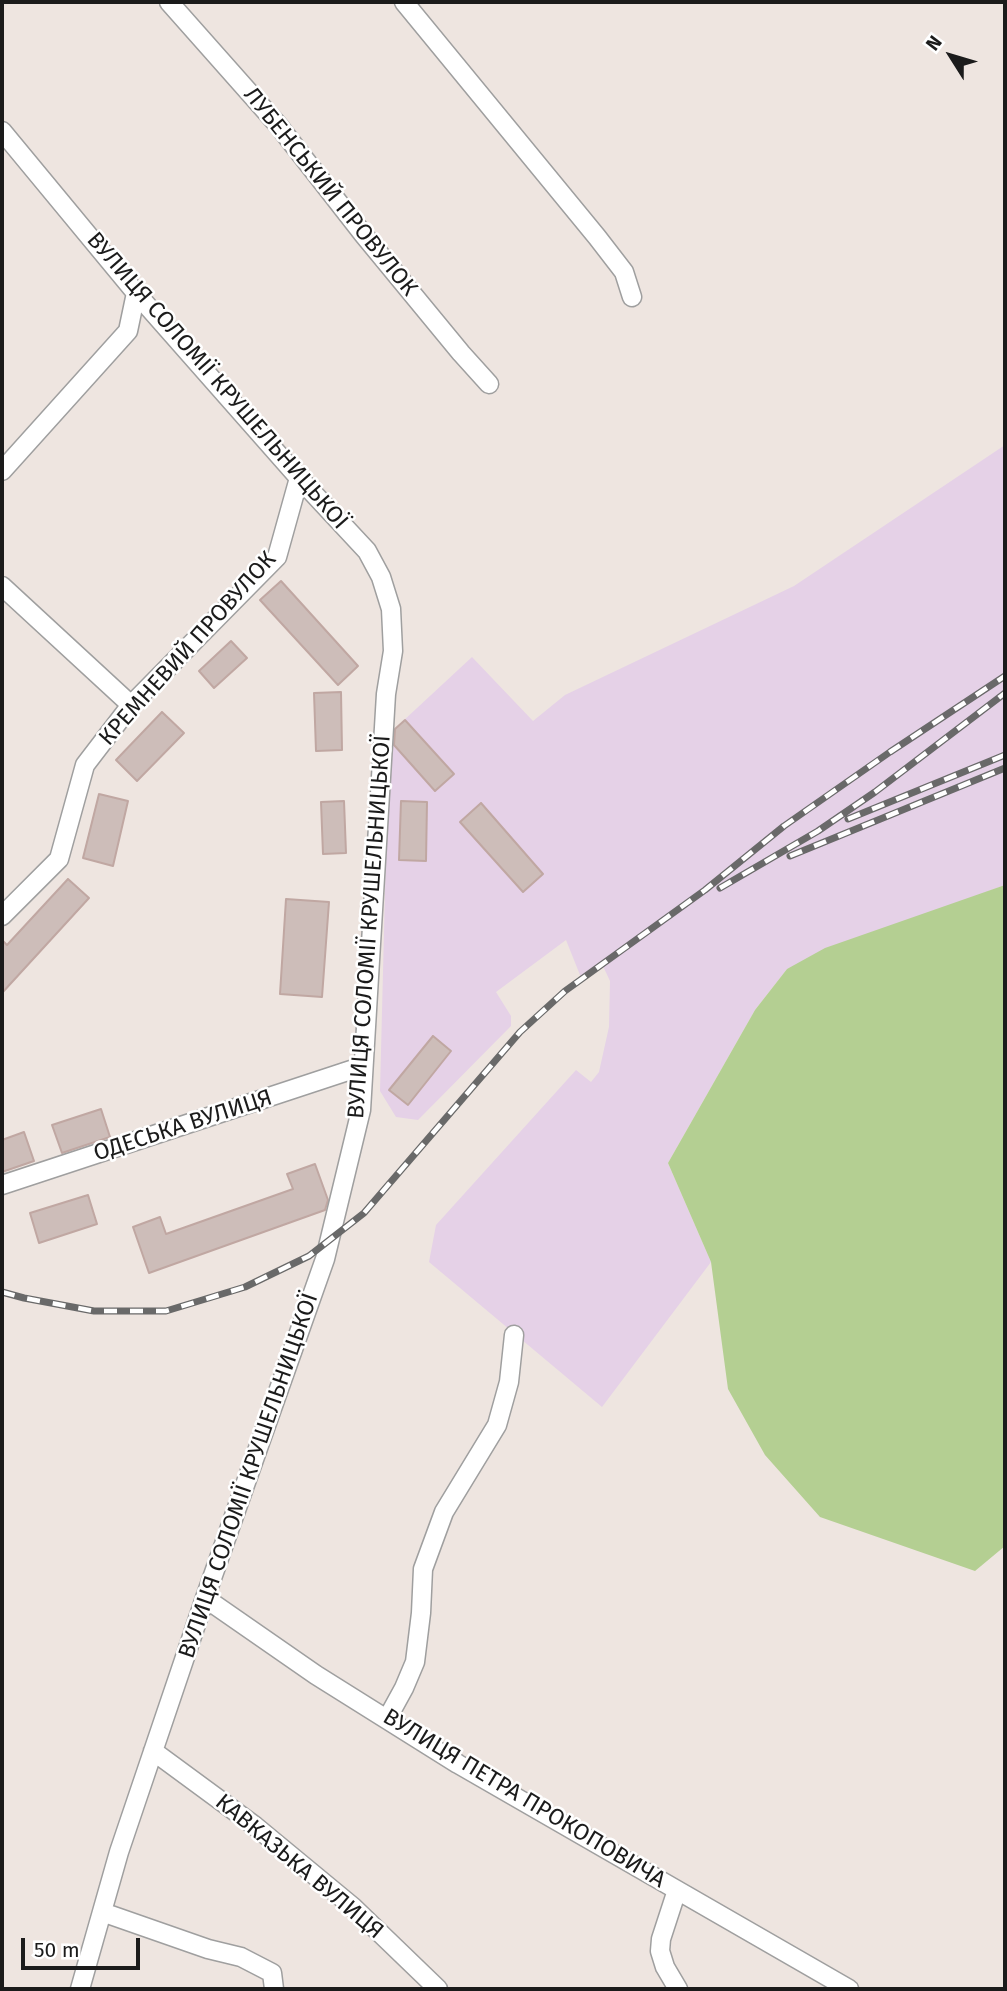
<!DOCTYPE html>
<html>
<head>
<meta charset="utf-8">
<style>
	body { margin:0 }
	#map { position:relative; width:1007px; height:1991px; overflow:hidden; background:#eee5e0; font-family:"Fira Sans",sans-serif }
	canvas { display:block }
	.frame { position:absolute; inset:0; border:4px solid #1b1b1b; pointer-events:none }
	.north { position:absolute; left:916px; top:21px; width:70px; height:70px; -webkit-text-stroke:5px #fff; paint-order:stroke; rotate:307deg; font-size:19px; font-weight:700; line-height:28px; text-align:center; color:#1b1b1b }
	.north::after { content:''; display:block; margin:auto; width:24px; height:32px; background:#1b1b1b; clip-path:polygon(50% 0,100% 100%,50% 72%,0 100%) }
	.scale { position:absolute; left:21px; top:1938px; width:119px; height:32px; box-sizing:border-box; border:4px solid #1b1b1b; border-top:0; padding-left:9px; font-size:21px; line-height:24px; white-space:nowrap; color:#1b1b1b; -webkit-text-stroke:5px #fff; paint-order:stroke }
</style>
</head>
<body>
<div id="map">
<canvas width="1007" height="1991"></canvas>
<div class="frame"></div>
<div class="north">N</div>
<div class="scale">50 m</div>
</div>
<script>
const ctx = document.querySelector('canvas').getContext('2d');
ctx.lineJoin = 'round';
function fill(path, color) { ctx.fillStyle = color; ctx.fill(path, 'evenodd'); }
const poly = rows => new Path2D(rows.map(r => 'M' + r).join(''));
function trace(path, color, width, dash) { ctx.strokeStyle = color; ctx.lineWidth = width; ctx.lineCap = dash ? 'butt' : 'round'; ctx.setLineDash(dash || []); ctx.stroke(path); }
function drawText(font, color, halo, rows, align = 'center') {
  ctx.font = font + ' "Fira Sans",sans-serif'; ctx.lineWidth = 5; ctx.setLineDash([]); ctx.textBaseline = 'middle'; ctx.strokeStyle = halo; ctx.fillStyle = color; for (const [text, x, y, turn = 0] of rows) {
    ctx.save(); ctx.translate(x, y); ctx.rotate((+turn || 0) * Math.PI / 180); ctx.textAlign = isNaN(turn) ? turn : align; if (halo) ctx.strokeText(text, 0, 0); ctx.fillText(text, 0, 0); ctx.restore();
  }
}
fill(poly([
	[1005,445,1005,885,787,969,755,1010,668,1163,711,1262,602,1407,429,1262,436,1225,576,1070,591,1082,599,1072,609,1027,610,981,602,964,582,980,566,940,496,992,511,1016,511,1026,418,1120,396,1117,380,1091,389,734,472,657,533,721,565,695,794,586]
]), '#e5d1e7');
fill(poly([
	[1005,885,1005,1546,975,1571,820,1517,765,1455,728,1389,711,1262,668,1163,755,1010,787,969,825,948]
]), '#b4cf92');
const building = poly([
	[281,581,358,666,338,685,260,600,281,581],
	[231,641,247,658,214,688,199,671,231,641],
	[341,692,342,750,316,751,314,693,341,692],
	[162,712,184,733,137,781,116,760,162,712],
	[405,720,454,774,435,791,394,745,395,729,405,720],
	[99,794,128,801,113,866,83,858,99,794],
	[344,801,346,853,323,854,321,802,344,801],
	[401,801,427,802,426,861,399,860,401,801],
	[481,803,543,874,523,892,460,822,481,803],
	[68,879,89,898,2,993,2,940,7,945,68,879],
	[286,899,329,902,322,997,280,994,286,899],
	[433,1036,451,1051,408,1105,389,1090,433,1036],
	[101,1109,110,1137,62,1153,52,1125,101,1109],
	[24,1132,34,1161,2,1172,2,1140,24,1132],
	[315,1164,328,1200,325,1210,149,1273,133,1227,160,1217,166,1234,293,1189,287,1174,315,1164],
	[88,1195,97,1224,39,1243,30,1213,88,1195]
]);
fill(building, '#cdbdb9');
trace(building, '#c0a7a2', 2);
const street = poly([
	[169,2,278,125,363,234,461,353,489,384],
	[404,2,597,237,624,272,632,297],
	[2,131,136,293,299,478,367,551,381,577,391,609,393,651,386,694,361,1110,325,1259,205,1598,119,1852,80,1989],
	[2,471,128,331,136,293],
	[2,586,131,705],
	[2,916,59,859,85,765,131,705,277,557,299,478],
	[2,1185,363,1066],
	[205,1598,316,1675,458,1764,849,1989],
	[387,1719,404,1688,415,1662,421,1613,423,1569,444,1512,497,1425,509,1382,514,1335],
	[153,1751,255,1826,353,1907,438,1989],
	[677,1890,661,1939,660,1951,665,1967,678,1989],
	[102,1912,208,1949,241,1957,272,1973,274,1989]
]);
trace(street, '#9f9f9f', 21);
trace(street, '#fff', 18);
const rail = poly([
	[848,819,1005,755],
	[790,856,1005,768],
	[720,888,818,831,875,792,1005,693],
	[2,1292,24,1298,94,1311,166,1311,245,1287,309,1256,364,1213,520,1032,565,991,705,890,784,826,890,752,1005,676]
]);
trace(rail, '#696969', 7);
trace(rail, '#fff', 4.5, [13]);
drawText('23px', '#1b1b1b', '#fff', [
	["ЛУБЕНСЬКИЙ ПРОВУЛОК",330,192,51],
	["ВУЛИЦЯ СОЛОМІЇ КРУШЕЛЬНИЦЬКОЇ",217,381,49],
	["КРЕМНЕВИЙ ПРОВУЛОК",188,649,-48],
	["ВУЛИЦЯ СОЛОМІЇ КРУШЕЛЬНИЦЬКОЇ",370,927,-86],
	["ОДЕСЬКА ВУЛИЦЯ",183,1126,-18],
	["ВУЛИЦЯ СОЛОМІЇ КРУШЕЛЬНИЦЬКОЇ",249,1476,-71],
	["ВУЛИЦЯ ПЕТРА ПРОКОПОВИЧА",524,1799,31],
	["КАВКАЗЬКА ВУЛИЦЯ",299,1867,40]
]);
</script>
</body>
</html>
